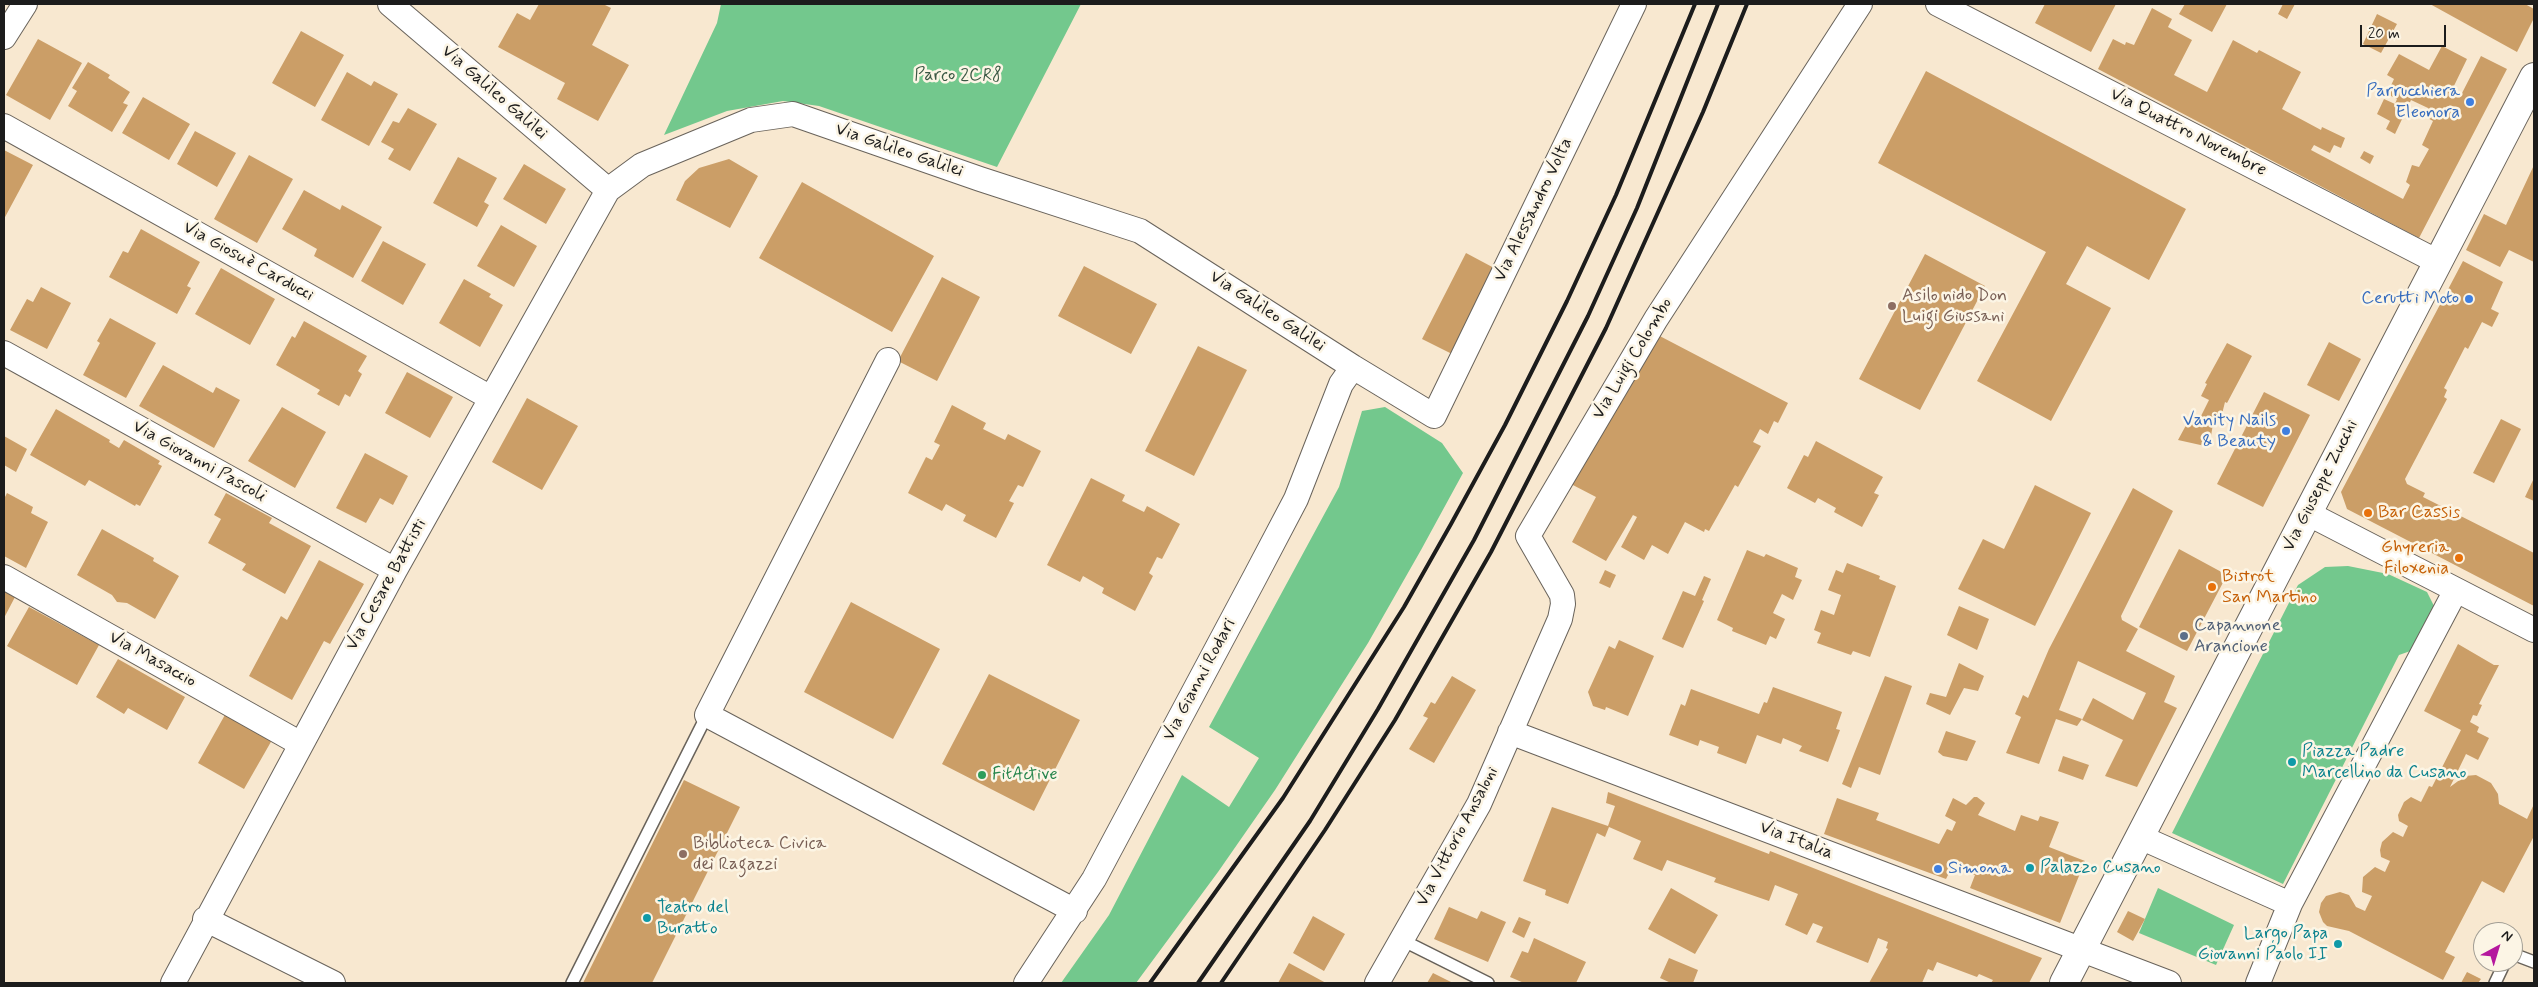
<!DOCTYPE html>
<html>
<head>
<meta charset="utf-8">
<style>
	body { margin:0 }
	#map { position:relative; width:2538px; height:987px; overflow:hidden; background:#f8e8d0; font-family:Mynerve,sans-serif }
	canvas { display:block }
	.frame { position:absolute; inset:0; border:5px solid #1c1c1c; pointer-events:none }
	.north { position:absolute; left:2473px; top:922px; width:50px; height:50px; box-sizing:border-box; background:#fcf5e5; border:1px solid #a29e95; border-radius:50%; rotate:39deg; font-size:14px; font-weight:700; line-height:20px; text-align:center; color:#1c1c1c }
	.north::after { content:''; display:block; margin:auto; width:18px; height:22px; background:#b5179e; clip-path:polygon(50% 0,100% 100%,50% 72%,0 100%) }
	.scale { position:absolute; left:2360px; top:25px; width:86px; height:22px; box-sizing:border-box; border:2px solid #1c1c1c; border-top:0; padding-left:6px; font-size:15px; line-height:18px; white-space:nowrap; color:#1c1c1c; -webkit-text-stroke:4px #fcf5e5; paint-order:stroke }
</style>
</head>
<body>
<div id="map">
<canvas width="2538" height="987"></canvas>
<div class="frame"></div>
<div class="north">N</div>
<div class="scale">20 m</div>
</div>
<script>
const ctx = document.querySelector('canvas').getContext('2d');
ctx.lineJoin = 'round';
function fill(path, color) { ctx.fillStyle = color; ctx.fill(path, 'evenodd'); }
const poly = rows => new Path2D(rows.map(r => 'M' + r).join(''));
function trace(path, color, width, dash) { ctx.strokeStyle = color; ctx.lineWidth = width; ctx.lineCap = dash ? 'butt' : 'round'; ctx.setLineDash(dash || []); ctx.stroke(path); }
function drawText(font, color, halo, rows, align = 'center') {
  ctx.font = font + ' Mynerve,sans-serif'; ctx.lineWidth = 5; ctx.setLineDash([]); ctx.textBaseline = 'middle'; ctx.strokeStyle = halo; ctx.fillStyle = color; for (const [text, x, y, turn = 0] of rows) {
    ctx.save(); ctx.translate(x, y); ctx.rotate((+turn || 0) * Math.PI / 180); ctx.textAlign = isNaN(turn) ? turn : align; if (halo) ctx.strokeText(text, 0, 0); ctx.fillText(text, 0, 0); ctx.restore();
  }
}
fill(poly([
	[721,4,1081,4,997,167,819,106,783,101,727,111,664,135,717,23],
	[1385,407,1442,443,1463,473,1421,550,1368,643,1275,790,1218,872,1136,983,1061,983,1109,915,1182,775,1229,807,1259,758,1209,727,1339,487,1362,411],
	[2348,566,2388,574,2427,592,2436,610,2419,648,2399,655,2283,884,2172,833,2298,585,2325,567],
	[2158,888,2234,925,2216,965,2139,933]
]), '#73c88d');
fill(poly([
	[539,4,603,4,611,8,592,45,629,65,598,121,557,99,565,83,498,47,517,13,530,20],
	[2045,4,2116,4,2091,52,2035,23],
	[2185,4,2227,4,2212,32,2179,14],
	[2283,4,2295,4,2287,19,2278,14],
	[2430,4,2525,4,2534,9,2534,18,2517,52],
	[2152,8,2172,19,2168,27,2192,40,2174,75,2207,92,2233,40,2257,53,2259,50,2301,72,2282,109,2321,130,2322,127,2345,138,2341,148,2334,145,2330,153,2314,145,2311,150,2403,199,2410,185,2406,182,2412,165,2419,167,2429,149,2422,145,2433,121,2424,116,2428,108,2411,100,2395,134,2386,129,2390,121,2377,114,2384,99,2395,104,2397,99,2387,94,2394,79,2387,75,2399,54,2429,70,2442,46,2467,59,2451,92,2460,97,2481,56,2507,69,2419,238,2098,69,2113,39,2125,45,2126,42,2134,45],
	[2377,14,2397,24,2381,53,2363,44],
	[301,31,344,55,315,107,272,83],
	[38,39,82,63,50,120,6,95],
	[88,62,110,75,108,78,130,92,123,103,128,105,112,132,68,106,77,91,72,88],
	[1926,71,2186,209,2149,280,2087,246,2066,284,2111,308,2051,421,1977,381,2046,252,1878,163],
	[347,72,371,86,374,81,398,94,369,146,321,120],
	[143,97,190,124,169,160,122,133],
	[408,108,437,124,410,171,388,159,394,149,381,142,393,121,399,123],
	[195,131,236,153,217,187,177,164],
	[4,150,33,165,4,219],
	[2364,151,2374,156,2370,164,2360,158],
	[249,155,293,179,257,243,214,219],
	[458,157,497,178,484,202,489,205,477,227,433,203],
	[729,159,758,176,730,228,676,200,685,181,699,168],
	[524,164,566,189,546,224,503,199],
	[2534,165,2534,262,2509,250,2500,267,2466,250,2484,214,2506,225],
	[802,182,934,256,892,332,759,258],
	[304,190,340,210,342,205,382,227,353,278,314,256,317,249,282,229],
	[501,225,537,246,514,287,477,266],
	[141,229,200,262,187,286,191,288,177,314,109,277,123,251,128,253],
	[383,241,426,264,403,305,361,281],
	[1466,253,1496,269,1452,354,1422,339],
	[1925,254,1985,286,1920,410,1859,379],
	[2463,261,2503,282,2491,309,2499,313,2492,327,2482,322,2468,349,2465,347,2444,388,2447,390,2444,397,2447,399,2405,479,2407,484,2425,493,2423,497,2534,553,2534,606,2347,509,2341,492],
	[1084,266,1157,304,1131,354,1058,316],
	[221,268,275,299,250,345,195,314],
	[942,277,980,297,937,381,898,361],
	[464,279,491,294,489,297,503,305,480,347,439,323],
	[41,287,71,303,47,349,10,330,27,299,33,302],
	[110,318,156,343,126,398,83,375,100,343,97,341],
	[304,321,367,356,358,371,362,374,350,397,345,394,339,406,317,394,320,390,276,365,292,336,295,338],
	[1654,333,1788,403,1778,423,1774,421,1768,434,1760,429,1753,442,1761,446,1738,487,1735,485,1709,531,1705,529,1704,532,1685,522,1668,554,1652,545,1644,560,1621,547,1637,517,1633,515,1606,561,1572,542,1596,497,1569,483],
	[2329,342,2361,359,2339,401,2307,385],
	[2227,343,2252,356,2227,403,2225,402,2222,414,2219,414,2216,425,2213,424,2211,436,2208,435,2205,446,2178,440,2191,416,2200,418,2209,400,2201,396,2207,384,2205,383],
	[1198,346,1247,370,1194,476,1145,451],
	[163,365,213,393,216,387,240,400,214,448,139,406],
	[407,372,453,397,430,438,385,413],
	[2264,392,2310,415,2263,507,2217,484],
	[527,398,578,426,542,490,492,462],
	[952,405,986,423,983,429,1005,440,1008,434,1041,451,1023,487,1018,485,1009,501,1014,503,996,538,963,521,966,515,946,504,942,511,908,493,926,457,932,460,940,445,934,442],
	[282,407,326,432,295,488,248,461],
	[56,409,110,440,109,442,119,448,124,440,160,461,158,464,162,466,140,506,136,504,135,506,89,480,85,486,30,455],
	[2501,419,2521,429,2494,483,2473,473],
	[4,436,27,449,16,472,4,465],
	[1816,441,1883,477,1874,493,1879,495,1862,527,1834,512,1836,508,1818,498,1815,503,1787,488,1804,455,1808,457],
	[365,453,408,476,393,505,380,498,366,523,336,508],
	[1091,478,1125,495,1122,501,1144,512,1147,506,1180,524,1162,559,1157,557,1149,573,1153,576,1135,611,1102,593,1104,588,1083,576,1080,582,1047,565],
	[2534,478,2534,501,2525,497],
	[2035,485,2091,513,2035,626,1958,589,1983,539,2004,549],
	[2133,488,2173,511,2121,616,2122,620,2138,629,2126,651,2175,676,2164,702,2177,708,2137,787,2105,776,2123,740,2082,720,2093,698,2133,720,2146,693,2078,661,2059,710,2082,719,2077,726,2056,719,2039,764,2006,753,2021,717,2015,714,2023,695,2028,698,2049,649],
	[7,493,33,507,31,513,48,522,26,568,4,556,4,499],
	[226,493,272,518,269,523,311,546,285,594,242,570,246,564,208,543,221,519,214,515],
	[102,529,154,558,153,561,179,576,155,619,127,603,117,602,112,595,77,575],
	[2179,549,2227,575,2187,651,2139,627],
	[1747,550,1764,557,1766,554,1798,568,1795,577,1802,580,1793,600,1782,594,1773,613,1785,619,1776,639,1770,636,1766,645,1732,631,1733,628,1717,620],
	[319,560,364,584,330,644,324,641,292,700,249,676,281,616,287,620],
	[1847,563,1880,576,1879,579,1896,586,1870,657,1853,651,1851,655,1817,643,1821,633,1814,630,1821,610,1834,615,1841,595,1828,590,1836,570,1843,573],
	[1605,570,1616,575,1610,588,1599,583],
	[1704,576,1711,579,1702,600,1704,601,1683,648,1662,639,1683,591,1695,596],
	[4,591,15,597,4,618],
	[851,602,940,649,893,739,804,692],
	[1959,606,1989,619,1977,650,1947,635],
	[29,607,99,645,77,685,7,646],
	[1619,640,1654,656,1628,716,1606,707,1605,710,1593,706,1588,692,1609,646,1615,649],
	[2458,644,2494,665,2499,665,2479,704,2482,705,2477,716,2473,715,2470,722,2479,727,2477,732,2489,738,2478,760,2466,754,2450,787,2465,776,2476,775,2491,783,2498,794,2499,804,2527,819,2534,804,2534,836,2504,893,2482,881,2445,952,2455,957,2443,980,2349,931,2327,926,2323,922,2319,912,2321,903,2326,896,2340,892,2349,895,2356,907,2365,911,2372,896,2362,892,2363,877,2375,867,2385,872,2390,861,2381,857,2380,850,2382,842,2393,832,2403,837,2408,826,2399,821,2398,815,2404,802,2411,797,2421,802,2429,786,2432,787,2433,785,2461,730,2424,711],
	[118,659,185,697,167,730,128,708,124,714,96,697],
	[1959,663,1984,676,1978,691,1964,688,1950,715,1926,704,1930,693,1946,697],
	[989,674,1080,720,1034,811,942,764],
	[1452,676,1476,690,1434,763,1409,749,1428,718,1423,716,1431,702,1435,704],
	[1885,676,1912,686,1880,775,1859,767,1851,788,1842,784],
	[1773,687,1842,712,1836,729,1840,730,1828,762,1799,751,1802,746,1783,738,1781,744,1757,735,1746,764,1717,753,1719,747,1700,740,1698,746,1669,735,1681,704,1685,706,1691,689,1759,714,1764,702,1767,703],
	[226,713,272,740,244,789,198,763],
	[1946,731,1976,741,1967,761,1943,756,1938,752],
	[2063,756,2089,765,2083,780,2058,771],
	[684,780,740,807,652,983,583,983],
	[1608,792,1769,854,1770,851,2042,958,2029,983,1991,983,1993,980,1979,974,1977,977,1937,962,1933,971,1928,969,1922,983,1869,983,1888,949,1886,948,1888,942,1878,938,1868,963,1816,942,1823,927,1813,923,1807,935,1785,925,1798,894,1775,885,1769,901,1714,882,1716,878,1667,860,1662,871,1633,859,1641,841,1609,827,1605,837,1597,833,1568,904,1545,895,1546,890,1523,881,1552,807,1608,826,1615,806,1606,803],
	[1974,797,1977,797,1985,803,1978,815,2015,831,2021,815,2038,821,2040,816,2059,822,2049,847,2085,861,2060,923,1970,888,1975,875,1952,867,1946,879,1824,834,1837,798,1879,813,1876,820,1939,844,1947,829,1952,831,1956,822,1945,816,1953,798,1966,805],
	[1671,888,1718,915,1695,954,1648,929],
	[1449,907,1477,919,1481,911,1506,922,1488,962,1434,939],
	[2128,911,2145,919,2133,941,2117,932],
	[1313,916,1345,934,1324,971,1293,953],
	[1519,917,1531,922,1524,938,1512,932],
	[1534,938,1586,962,1576,983,1524,983,1510,977,1522,951,1528,953],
	[1669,958,1698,970,1693,983,1671,983,1660,978],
	[1289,963,1326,983,1278,983],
	[2467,972,2481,979,2478,983,2461,983],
	[1433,973,1453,983,1427,983]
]), '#cb9e67');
const service = poly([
	[1402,940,1488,983],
	[2513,954,2534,962],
	[572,983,707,715],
	[2495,983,2505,962]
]);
const minor = poly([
	[390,4,608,190],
	[1938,4,2438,262],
	[4,37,25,4],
	[4,126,491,398],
	[4,353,395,570],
	[888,360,707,715,1075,911],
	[2307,513,2534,630],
	[4,577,301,744],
	[1510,732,2169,983],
	[2140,837,2290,904],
	[205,919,333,983],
	[173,983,395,570,608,190,642,165,751,120,793,114,980,179,1140,231,1353,367,1434,416,1634,4],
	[1026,983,1094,879,1255,577,1296,499,1341,384,1353,367],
	[1377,983,1479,804,1560,619,1563,604,1562,595,1528,536,1656,319,1860,4],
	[2258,983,2290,904,2456,590]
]);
const tertiary = poly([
	[2064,983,2534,77]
]);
trace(service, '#69635b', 14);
trace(minor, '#69635b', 26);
trace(tertiary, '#69635b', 30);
trace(service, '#fff', 11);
trace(minor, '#fff', 24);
trace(tertiary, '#fff', 28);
trace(poly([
	[1150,983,1283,798,1404,607,1451,524,1505,425,1567,301,1616,195,1695,4],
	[1198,983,1310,821,1378,709,1474,540,1588,316,1637,208,1718,4],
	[1221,983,1325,830,1395,720,1491,552,1606,328,1703,112,1747,4]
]), '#1c1c1c', 4);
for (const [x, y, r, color] of [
	[2470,102,5,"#3f7fe0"],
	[2469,299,5,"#3f7fe0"],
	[1892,306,5,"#8d6e63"],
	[2286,431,5,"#3f7fe0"],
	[2368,513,5,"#e8710a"],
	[2459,558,5,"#e8710a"],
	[2212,587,5,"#e8710a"],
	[2184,636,5,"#5c6f8a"],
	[2292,762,5,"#0f9aa8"],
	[982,775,5,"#2e9e5b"],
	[683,854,5,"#8d6e63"],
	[2030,868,5,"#0f9aa8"],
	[1938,869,5,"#3f7fe0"],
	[647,918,5,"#0f9aa8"],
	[2338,944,5,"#0f9aa8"]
]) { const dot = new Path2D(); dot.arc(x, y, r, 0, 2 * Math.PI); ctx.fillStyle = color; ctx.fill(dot); trace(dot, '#fcf5e5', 2); }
drawText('18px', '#3a5844', '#fcf5e5', [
	["Parco 2CR8",958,76]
]);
drawText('18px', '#366cbe', '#fcf5e5', [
	["Parrucchiera",2460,92],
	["Eleonora",2460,113],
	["Cerutti Moto",2459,299],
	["Vanity Nails",2276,421],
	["& Beauty",2276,442],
	["Simona",1948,869,"left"]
], 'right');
drawText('18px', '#1c1c1c', '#fcf5e5', [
	["Via Galileo Galilei",494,93,41],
	["Via Quattro Novembre",2188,133,27],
	["Via Galileo Galilei",899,151,19],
	["Via Alessandro Volta",1534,210,-64],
	["Via Giosuè Carducci",248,262,29],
	["Via Galileo Galilei",1267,312,33],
	["Via Luigi Colombo",1633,359,-59],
	["Via Giovanni Pascoli",199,462,29],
	["Via Giuseppe Zucchi",2321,486,-63],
	["Via Cesare Battisti",387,585,-61],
	["Via Masaccio",152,660,29],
	["Via Gianni Rodari",1200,680,-62],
	["Via Vittorio Ansaloni",1458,837,-62],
	["Via Italia",1796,841,21]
]);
drawText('18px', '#785e54', '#fcf5e5', [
	["Asilo nido Don",1902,296],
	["Luigi Giussani",1902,317],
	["Biblioteca Civica",693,844],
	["dei Ragazzi",693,865]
], 'left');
drawText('18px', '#c56008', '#fcf5e5', [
	["Bar Cassis",2378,513],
	["Ghyreria",2449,548,"right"],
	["Filoxenia",2449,569,"right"],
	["Bistrot",2222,577],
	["San Martino",2222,598]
], 'left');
drawText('18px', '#4e5e75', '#fcf5e5', [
	["Capannone",2194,626],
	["Arancione",2194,647]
], 'left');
drawText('18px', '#0d838f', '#fcf5e5', [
	["Piazza Padre",2302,752],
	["Marcellino da Cusano",2302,773],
	["Palazzo Cusano",2040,868],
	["Teatro del",657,908],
	["Buratto",657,929],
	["Largo Papa",2328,934,"right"],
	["Giovanni Paolo II",2328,955,"right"]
], 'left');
drawText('18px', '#27864d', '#fcf5e5', [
	["FitActive",992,775]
], 'left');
</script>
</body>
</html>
